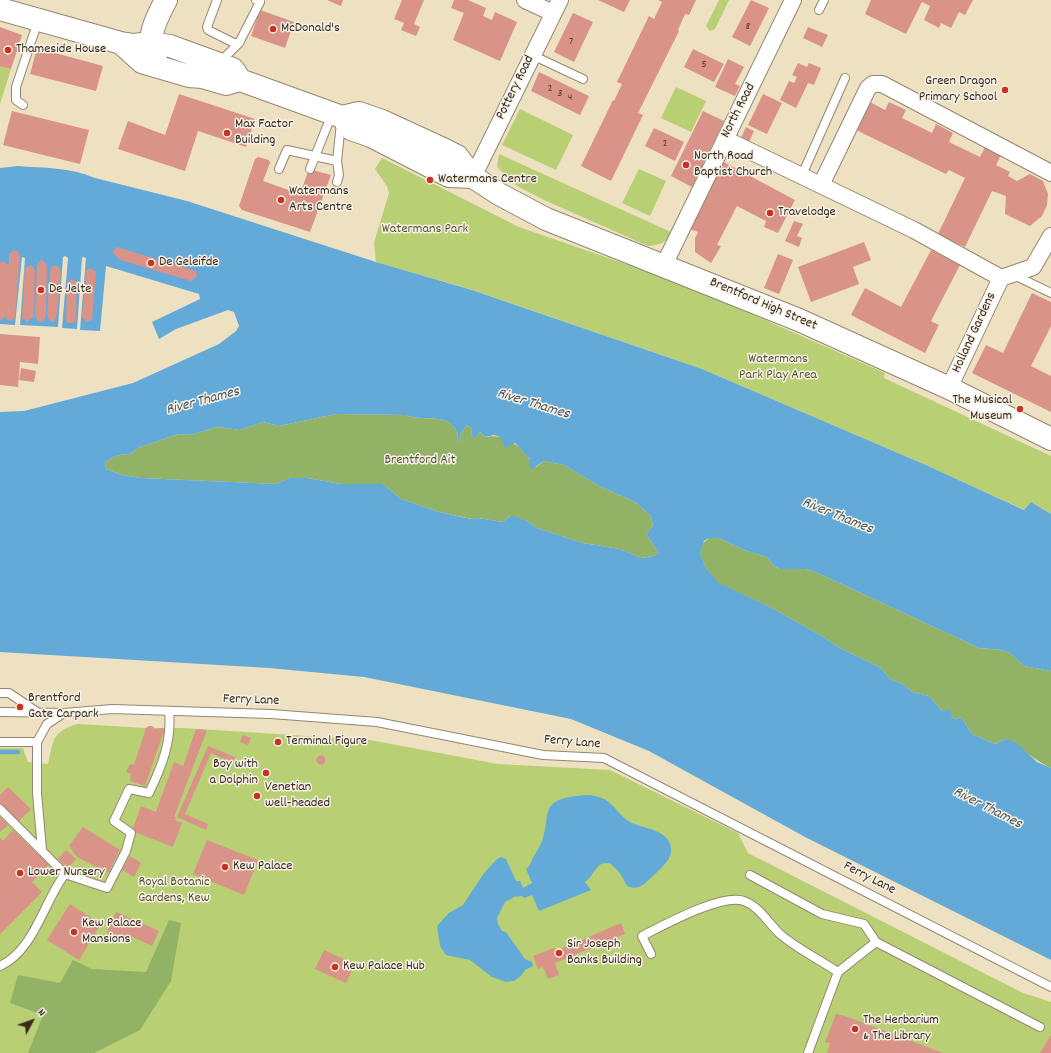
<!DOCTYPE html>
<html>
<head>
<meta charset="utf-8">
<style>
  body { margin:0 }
  #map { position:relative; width:1051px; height:1053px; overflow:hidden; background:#eee1c2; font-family:Dekko,sans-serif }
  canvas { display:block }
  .north { position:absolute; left:12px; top:1001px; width:40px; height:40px; -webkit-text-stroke:3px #f7f3e8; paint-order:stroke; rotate:49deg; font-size:11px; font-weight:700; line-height:16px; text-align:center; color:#3b2a1e }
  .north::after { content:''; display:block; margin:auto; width:14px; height:18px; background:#3b2a1e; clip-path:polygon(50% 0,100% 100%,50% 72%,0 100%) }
</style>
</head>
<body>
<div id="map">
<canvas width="1051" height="1053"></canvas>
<div class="north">N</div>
</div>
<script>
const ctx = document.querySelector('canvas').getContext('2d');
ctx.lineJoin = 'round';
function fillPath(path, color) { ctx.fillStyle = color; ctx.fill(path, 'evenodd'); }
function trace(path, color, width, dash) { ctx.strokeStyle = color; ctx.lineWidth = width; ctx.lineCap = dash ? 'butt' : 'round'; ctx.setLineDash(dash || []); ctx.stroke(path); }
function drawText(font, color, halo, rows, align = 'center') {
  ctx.font = font + ' Dekko,sans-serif'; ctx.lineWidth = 3; ctx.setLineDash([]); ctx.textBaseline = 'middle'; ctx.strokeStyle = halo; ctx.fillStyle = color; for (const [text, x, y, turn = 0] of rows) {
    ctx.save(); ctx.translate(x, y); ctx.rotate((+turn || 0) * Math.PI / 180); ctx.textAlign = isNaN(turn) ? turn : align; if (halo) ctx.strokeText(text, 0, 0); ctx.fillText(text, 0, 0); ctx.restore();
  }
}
fillPath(new Path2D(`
  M719,0H729L715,29L710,31L706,26Z
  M0,66L11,69L0,104Z
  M676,87L706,101L691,132L661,118Z
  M520,109L573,135L556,170L502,145Z
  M499,154L671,232C666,243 660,245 648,246L544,200L517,186L497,167Z
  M382,158L519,227L686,285L885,373L884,378L1051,456V514L1031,502L1025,510L926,465L702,369L473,290L376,262L374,243L389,193L387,186L375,169Z
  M639,169L666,181L650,216L622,203Z
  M77,724L146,728L152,726L155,728H183L370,740L498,764L610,770L738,833L748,853L1023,993L1051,1002V1053H0V748H23L28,762L48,764C53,740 52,732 77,724Z`), '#b8cf73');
fillPath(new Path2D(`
  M336,414L406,415C419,421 437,415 450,423C453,425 456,430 458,433L457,441L459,443L461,433L467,425L472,429L471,436L475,437L480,432L485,437C508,432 524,450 536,467L544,461L564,465L599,486L635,502L651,516L653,526L646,534L659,553L653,556L641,558L620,549L583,543L537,528L527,521L510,516L503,522L478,518L472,519L439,512L401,499L383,484H341L308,478H290L276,484L141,478L122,475L106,469L105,463C112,457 119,453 129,455L138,448L178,434L190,435L218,427L240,430L263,422L279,426Z
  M709,538H719L744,550L767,557L774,566L780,569H806L820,574L979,648L1001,650L1010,653L1024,666L1051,671V768C1033,760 1024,748 1006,739L995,744L972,734L961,717L956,719L942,711L929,696L912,692L903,684L890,679L881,668L838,647L822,636L770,607L718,583L706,568L700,553L701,545Z
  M169,920L181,923L171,981L140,1030L94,1053H28L43,1015L10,1003L18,975L60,983L73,960L92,969L146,972Z`), '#92b265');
fillPath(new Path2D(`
  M18,166C44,168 70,167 95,178L187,201L376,262L472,290L702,369L926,465L1024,510L1031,502L1051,514V671L1024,666L1010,653L1001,650L979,648L820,574L806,569H780L774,566L767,557L744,550L719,538H709L704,541L700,553L706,568L719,583L770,607L822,636L838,647L881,668L890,679L903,684L912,692L929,696L942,711L950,709L952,717L956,719L961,717L972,734L995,744L1006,739L1010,740L1020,746L1037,762L1051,768V960L805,837L649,751L571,719L364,677L269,668L0,652V412L24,411L133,383L219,344L236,331L239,326L234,312L228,310L176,329L159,339L152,322L200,299L199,294L106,266L100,331L80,330L86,258L83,257L82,258L77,329L62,328L68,258L65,256L63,257L58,327L20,325L25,258L22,257L15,325L0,324V168ZM336,414L406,415C419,421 437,415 450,423C453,425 456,430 458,433L457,441L459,443L461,433L467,425L472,429L471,436L475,438L480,432L485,437L494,435L500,437L505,448L515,443L530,459L529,466L532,469L544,461L564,465L599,486L635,502L651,516L653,526L646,534L659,553L653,556L641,558L620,549L583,543L537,528L527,521L514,516H510L503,522L478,518L471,519L439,512L401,499L383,484H341L308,478H290L276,484L141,478L122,475L106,469L105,463C112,457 119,453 129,455L138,448L178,434L190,435L218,427L240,430L263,422L279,426Z
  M590,795C612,798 612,808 627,820C639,829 659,827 668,840C677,855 665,864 655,874C647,881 640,892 627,886L620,873L611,864C596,859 595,876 585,882L591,890L539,911L532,895L524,898L522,896L514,897L505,902L497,918L498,924L502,931L506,932L525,959L532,962L533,966L525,970L521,976L514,981L506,982L492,977L470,960L446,955L440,946L437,926L449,913L463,905L484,873L497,859L501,857L506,859L516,881H520L523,888L532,883L526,869C531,866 531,860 534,856C560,819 526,798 590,795Z`), '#63aad9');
trace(new Path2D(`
  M0,752H18`), '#63aad9', 4.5);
fillPath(new Path2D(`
  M327,0H343L341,6Z
  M402,0H424L414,24L420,27L416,36L401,30L404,23L394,19Z
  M454,0H468L486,8L483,16L492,20L495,12L517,22L500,61L453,40L464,13L451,8Z
  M598,0H630L624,12Z
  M658,0H696L689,15L685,14L678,30L679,31L638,113L643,115L611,181L581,166L613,100L614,101L622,84L617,82L649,16L654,19L662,2Z
  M751,0L769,8L750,46L732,37Z
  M871,0H973L965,15L959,12L951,28L941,23L939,28L924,20L930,6L922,2L906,34L865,14Z
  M260,10L294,22L285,48L251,36Z
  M573,13L593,22L574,62L554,52Z
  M0,27L22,35L11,69L0,66Z
  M808,27L828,35L822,47L803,38Z
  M37,48L103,66L96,91L30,74Z
  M693,49L724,64L714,82L684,67Z
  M728,59L744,67L735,84L740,86L735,96L715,87Z
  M798,63L807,67L809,63L821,68L814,85L808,83L796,108L780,100L789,81L794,83L797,77L792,75Z
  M539,72L589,96L580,115L531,91Z
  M179,94L255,119L246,147L198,131L185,171L118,149L128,121L165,135Z
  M763,94L782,103L767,134L748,125Z
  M868,101L885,110L889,102L906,110L902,118L932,133L936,124L953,133L949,142L980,157L985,147L1001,155L996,165L1010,172L1008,176L1017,181L1030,174L1043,181L1048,194L1047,205L1042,216L1030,226L1005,214L1006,196L992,191L965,247L938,234L965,178L949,170L946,174L854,129Z
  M12,111L89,130L80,164L3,145Z
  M703,111L724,121L692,187L671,176Z
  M746,127L754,131L748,144L740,140Z
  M654,128L684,142L675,161L645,146Z
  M258,157L269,160L270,163L263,181L300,194L309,169L331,175L310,232L242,210L239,206L255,159Z
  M720,160L795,200L778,233L764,227L766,221L737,206L719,241L717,245L721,246L711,263L695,252V238L698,232L690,229Z
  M794,221L803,224L797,236L802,238L799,247L785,241Z
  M864,242L871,260L853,267L859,284L811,302L798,267Z
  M117,247L196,271L197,276L191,281L120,260L112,252Z
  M931,250L960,265L931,321L939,325L925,353L851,315L865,288L901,307Z
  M13,251H18L20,256L15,317L12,321L7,320L5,316L7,286L5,316L0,321V262L2,261L9,265V254Z
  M778,254L793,260L779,294L764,288Z
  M42,259L47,266L46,316L43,322H40L37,320L35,315L37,265Z
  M30,265L33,266L35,271L34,316L27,322L22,317L25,268Z
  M57,265L60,269L61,273L57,314L54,322L49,320L47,314L50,273L51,267Z
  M90,268L96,272L92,320L87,322L82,317L86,271Z
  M72,279L77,282L76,321L74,323H68L66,321L67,282Z
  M1032,293L1051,302V326L1031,366L1051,376V412L972,373L986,345L1003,353Z
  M0,334L40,337L38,364L20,362L18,387L0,385Z
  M21,368L36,371L34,382L19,380Z
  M149,726H152L154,729L165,728L145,786L130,781L131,774L126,772L130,764L134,765L146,728Z
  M196,729L207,730L174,817H176L175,820L182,823L173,847L132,831L141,806L156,812L174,762L183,766Z
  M243,735L251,738L248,745L240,742Z
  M208,746L235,757L233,763L211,753L185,814L208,824L206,830L177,817Z
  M316.5 760a4.5 4.5 0 1 1 9 0a4.5 4.5 0 1 1-9 0Z
  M8,787L31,809L17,823L0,806V795Z
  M0,817L8,825L0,832Z
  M83,827L120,850L108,873L77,857L69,846Z
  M13,830L49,865L32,882L42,892L0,934V838L3,841Z
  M207,840L258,860L244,895L193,874Z
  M66,850L76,859L68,868L58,859Z
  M130,856L141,863L134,877L122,870Z
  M70,904L101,924L79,960L47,940Z
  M116,912L159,931L152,946L128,935L125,941L107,933Z
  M621,923L625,934L555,963L559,975L548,979L543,967L538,969L533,956L554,948L556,951Z
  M324,950L355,964L346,983L315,969Z
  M836,1014L845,1016L943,1053H827L830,1043L825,1042Z
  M1051,1035V1053H1040Z`), '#d99389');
const lane = new Path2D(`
  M217,0L207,27L208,30L234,43H239
  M819,10L824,0
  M532,55L583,79
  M219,63L239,43L260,2L256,0
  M23,105L16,100V87L38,21
  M279,169L287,150L337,161
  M310,169L332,114
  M802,175L845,78
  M337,182L339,175L337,161L341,123
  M1014,275L1051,293
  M0,693H9L37,712
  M0,712L64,713L112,709L271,714L377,722L543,755L604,758L1051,987
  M0,742H37
  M0,809L65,874L107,888L126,851L131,833L114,821L129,789L149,793C162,766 172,741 169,711
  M42,850L37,793V742L47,724L64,713
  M750,875L822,914L864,924L876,942
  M651,954L642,936C664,925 722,893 744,901C760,907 768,923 780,934C796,948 820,960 838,972L808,1053
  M0,966C34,951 44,901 65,874
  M838,972L876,942L1040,1027`);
const street = new Path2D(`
  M525,0L553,13
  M725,139L914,230L1001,278L1033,267L1051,236
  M473,177L560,0
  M821,185L868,88L873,84H882L1051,173
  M664,265L793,0
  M949,388L1001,278`);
const secondary = new Path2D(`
  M156,61C144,41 156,19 166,0`);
const primary = new Path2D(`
  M0,9L121,43L134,45L150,43L170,46L233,69L240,80
  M121,43L142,62L148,64L189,76L202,77L226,84L240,80L342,117L359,113L382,121L445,150L457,156L473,177L499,194L546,219L799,320L949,388L1051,439
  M342,117L351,129L371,136L449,176L473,177`);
trace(lane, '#948670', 10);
trace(street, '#948670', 18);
trace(secondary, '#948670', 24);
trace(primary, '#948670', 24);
trace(lane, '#fff', 8);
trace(street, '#fff', 16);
trace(secondary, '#fff', 22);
trace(primary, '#fff', 22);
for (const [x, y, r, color] of [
  [273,29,4,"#c8321e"],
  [8,50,4,"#c8321e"],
  [1005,90,4,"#c8321e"],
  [227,133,4,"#c8321e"],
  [686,165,4,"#c8321e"],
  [430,180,4,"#c8321e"],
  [281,200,4,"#c8321e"],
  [770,213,4,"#c8321e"],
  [151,263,4,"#c8321e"],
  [41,290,4,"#c8321e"],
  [1020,409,4,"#c8321e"],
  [20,707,4,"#c8321e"],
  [278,742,4,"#c8321e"],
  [266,773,4,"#c8321e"],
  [257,796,4,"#c8321e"],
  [225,867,4,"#c8321e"],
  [20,873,4,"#c8321e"],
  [74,932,4,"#c8321e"],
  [559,953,4,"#c8321e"],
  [335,967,4,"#c8321e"],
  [855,1029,4,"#c8321e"]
]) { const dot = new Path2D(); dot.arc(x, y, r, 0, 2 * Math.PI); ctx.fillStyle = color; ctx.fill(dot); trace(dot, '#f7f3e8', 1.5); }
drawText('12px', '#624439', null, [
  ["8",748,27],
  ["7",571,42],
  ["5",704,65],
  ["2",550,89],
  ["3",560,94],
  ["4",570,98],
  ["2",665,144]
]);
drawText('14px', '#3b2a1e', '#f7f3e8', [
  ["McDonald's",281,29],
  ["Thameside House",16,50],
  ["Green Dragon",997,82,"right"],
  ["Primary School",997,98,"right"],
  ["Max Factor",235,125],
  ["Building",235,141],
  ["North Road",694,157],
  ["Baptist Church",694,173],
  ["Watermans Centre",438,180],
  ["Watermans",289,192],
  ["Arts Centre",289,208],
  ["Travelodge",778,213],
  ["De Geleifde",159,263],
  ["De Jelte",49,290],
  ["The Musical",1012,401,"right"],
  ["Museum",1012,417,"right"],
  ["Brentford",28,699],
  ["Gate Carpark",28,715],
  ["Terminal Figure",286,742],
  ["Boy with",258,765,"right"],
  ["a Dolphin",258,781,"right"],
  ["Venetian",265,788],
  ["well-headed",265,804],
  ["Kew Palace",233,867],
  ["Lower Nursery",28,873],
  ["Kew Palace",82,924],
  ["Mansions",82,940],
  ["Sir Joseph",567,945],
  ["Banks Building",567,961],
  ["Kew Palace Hub",343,967],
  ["The Herbarium",863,1021],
  ["& The Library",863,1037]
], 'left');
drawText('14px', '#3b2a1e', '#f7f3e8', [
  ["Pottery Road",516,88,-64],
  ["North Road",739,111,-63],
  ["Brentford High Street",763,305,23],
  ["Holland Gardens",975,333,-65],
  ["Ferry Lane",251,701,2],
  ["Ferry Lane",572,743,5],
  ["Ferry Lane",869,879,27]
]);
drawText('14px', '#5a5333', '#f7f3e8', [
  ["Watermans Park",425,230],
  ["Watermans",778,360],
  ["Park Play Area",778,376],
  ["Brentford Ait",420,461],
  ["Royal Botanic",174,883],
  ["Gardens, Kew",174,899]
]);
drawText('italic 15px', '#49575f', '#f7f3e8', [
  ["River Thames",203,402,-15],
  ["River Thames",533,405,17],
  ["River Thames",837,517,22],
  ["River Thames",987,809,27]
]);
</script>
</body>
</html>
